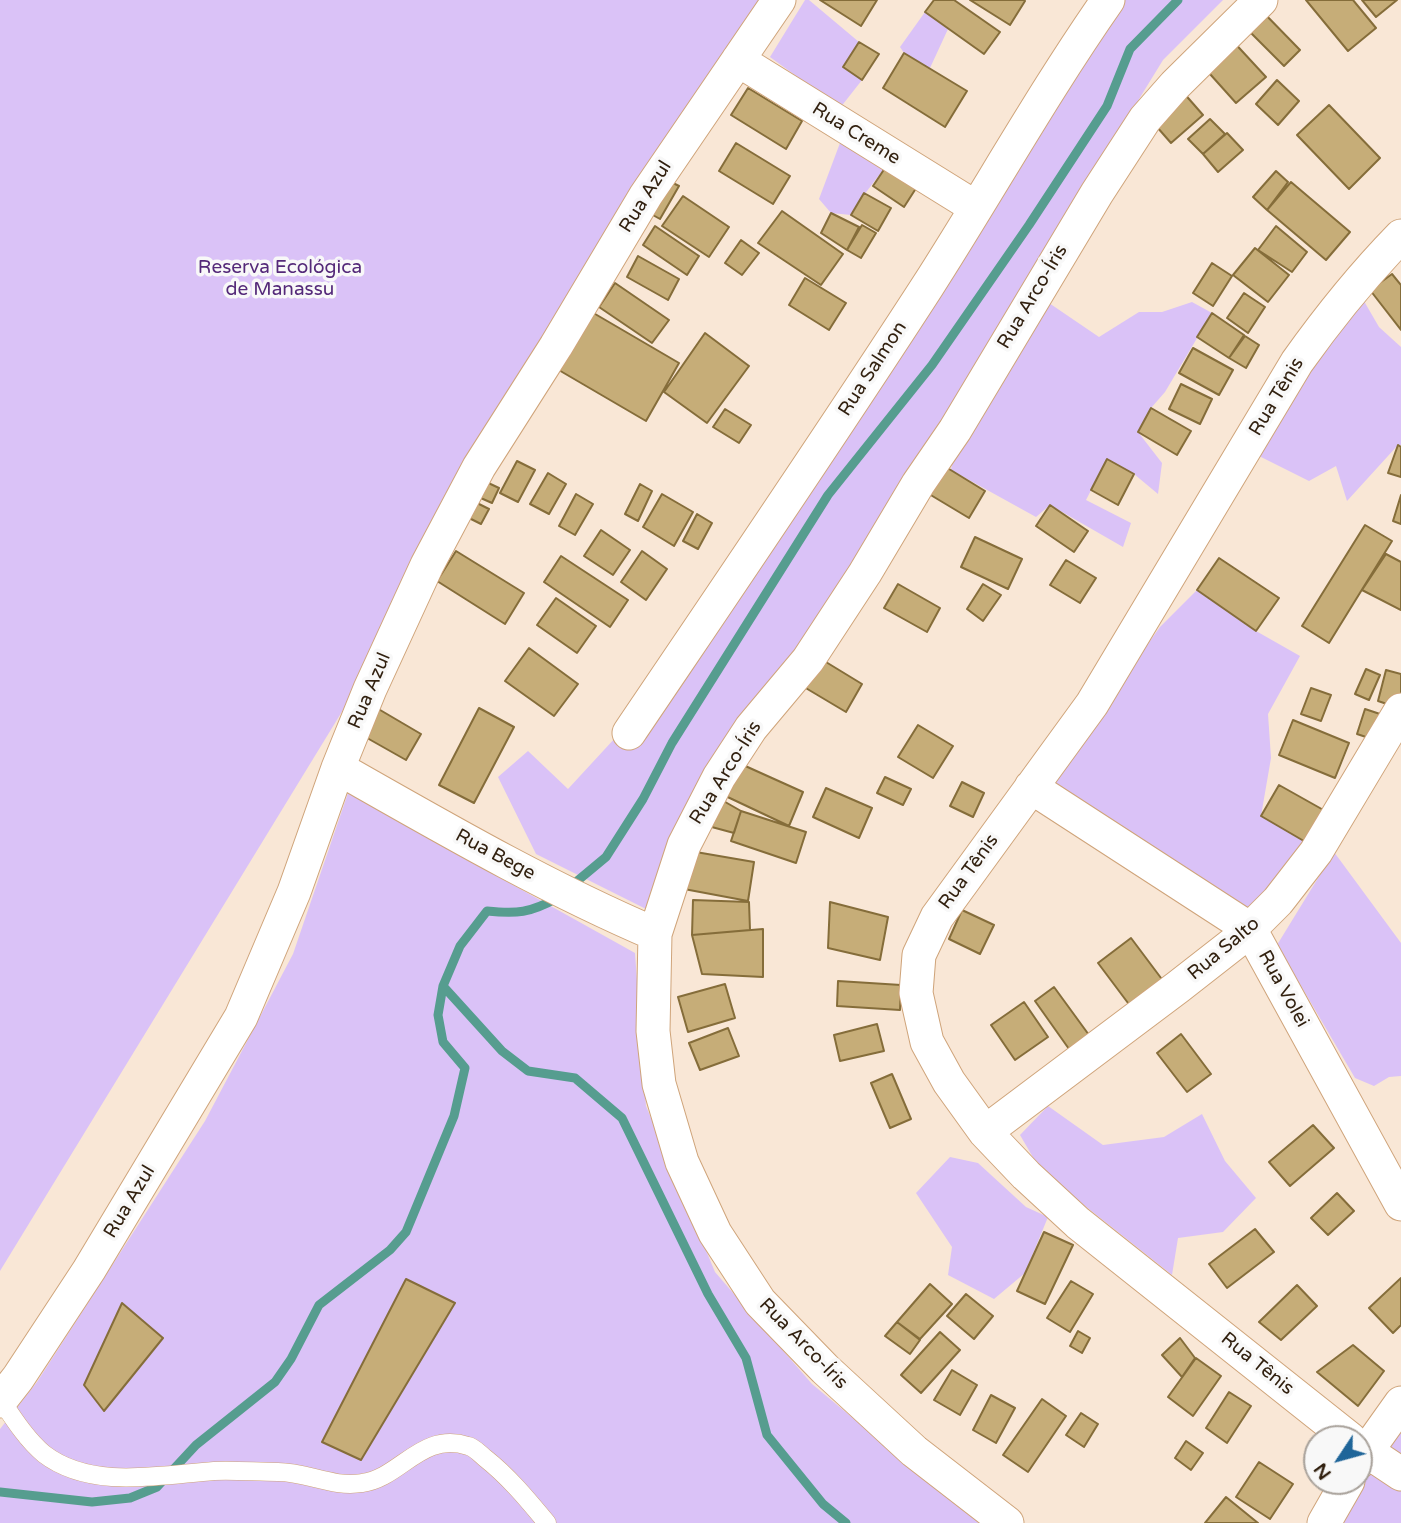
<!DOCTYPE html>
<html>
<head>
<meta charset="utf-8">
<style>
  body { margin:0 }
  #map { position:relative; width:1401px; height:1523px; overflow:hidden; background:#f9e7d6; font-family:"Varela Round",sans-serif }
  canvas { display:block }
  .north { position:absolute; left:1303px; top:1425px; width:70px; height:70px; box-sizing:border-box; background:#f8f8f8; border:2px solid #a9a29b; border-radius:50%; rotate:234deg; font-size:19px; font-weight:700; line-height:28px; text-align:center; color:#322110 }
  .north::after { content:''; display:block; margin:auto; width:24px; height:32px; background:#1f6599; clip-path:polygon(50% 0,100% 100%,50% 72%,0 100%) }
</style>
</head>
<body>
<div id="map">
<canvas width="1401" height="1523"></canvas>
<div class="north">N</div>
</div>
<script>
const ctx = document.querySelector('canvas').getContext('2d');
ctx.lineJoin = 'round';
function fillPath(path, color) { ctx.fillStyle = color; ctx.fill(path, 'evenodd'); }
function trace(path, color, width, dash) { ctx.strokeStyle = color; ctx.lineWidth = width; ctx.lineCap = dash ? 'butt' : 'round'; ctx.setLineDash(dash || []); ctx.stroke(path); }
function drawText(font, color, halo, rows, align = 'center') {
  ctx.font = font + ' "Varela Round",sans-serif'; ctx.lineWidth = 7; ctx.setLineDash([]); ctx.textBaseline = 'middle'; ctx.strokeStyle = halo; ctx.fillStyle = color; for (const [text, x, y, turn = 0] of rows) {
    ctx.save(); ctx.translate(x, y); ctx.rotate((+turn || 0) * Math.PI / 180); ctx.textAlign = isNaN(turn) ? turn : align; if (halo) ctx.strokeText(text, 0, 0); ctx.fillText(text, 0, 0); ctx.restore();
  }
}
fillPath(new Path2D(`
  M0,0H777L0,1271Z
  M805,0H809L859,42L843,67L862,80L840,108L770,57Z
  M1125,0H1223L1163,60L961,389L648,910L536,854L498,777L528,751L568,789L699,647L1049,111Z
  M925,12L948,29L930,68L904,53L900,47Z
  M843,135L891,159C878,178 862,195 851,215L831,213L819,199Z
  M1361,296L1379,327L1401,347V445H1398L1347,501L1336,466L1309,481L1259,456L1293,389Z
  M1192,302L1212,313L1165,392L1151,408L1138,432L1162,463L1158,494L1134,474L1107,459L1086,500L1131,523L1123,547L1050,505L1036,517L951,470L956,443L1049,303L1099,337L1139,312H1162Z
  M1197,590L1256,631L1300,656L1268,714L1271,758L1261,816L1309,844L1250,918L1045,787L1160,627Z
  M348,793L635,953L646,1106L715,1272L812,1384L979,1523H0V1429L37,1382L205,1121L293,954Z
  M1334,852L1401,943V1076L1389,1077L1374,1086L1355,1078L1277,945Z
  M1048,1106L1103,1145L1164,1137L1202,1114L1225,1161L1256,1198L1223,1232L1178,1238L1172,1275L1041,1171L1020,1135Z
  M950,1157L978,1163L1026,1207L1048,1217L1025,1273L994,1299L948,1275L952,1247L916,1193Z
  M1401,1406V1523H1324Z`), '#dac2f7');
trace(new Path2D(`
  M570,887L606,857L643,799L672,743L828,495L932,365L1029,225L1107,106L1130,49L1178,0
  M443,986L502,1051L528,1071L575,1078L622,1118L708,1294L746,1358L767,1435L823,1504L846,1523
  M0,1492L92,1502L130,1498L157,1487L196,1445L275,1382L291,1359L319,1305L390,1250L406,1232L454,1116L465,1068L443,1042L438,1015L443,986L460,946L487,911C517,914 530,913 557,898`), '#569d8f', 9);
const building = new Path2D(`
  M820,0H877L861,26Z
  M934,0H954L1000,32L984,54L925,12Z
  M970,0H1024L1025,1L1010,25Z
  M1306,0H1353L1376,28L1348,51Z
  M1362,0H1397L1376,17Z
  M1260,9L1300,50L1284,66L1244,26Z
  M1230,38L1266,77L1236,103L1201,64Z
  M859,42L879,54L862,80L843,67Z
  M904,53L967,91L945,127L883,88Z
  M1277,80L1299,101L1278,125L1256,104Z
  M748,88L802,121L786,149L731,115Z
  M1182,91L1203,115L1171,143L1150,119Z
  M1329,105L1380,158L1349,189L1297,135Z
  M1210,119L1225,134L1203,154L1188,139Z
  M1227,133L1243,150L1218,172L1203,154Z
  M736,143L790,176L773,204L719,171Z
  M891,159L922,179L904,207L873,186Z
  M1276,171L1288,182L1267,210L1253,197Z
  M661,177L679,186L660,219L642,209Z
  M1291,182L1350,232L1326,260L1267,210Z
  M864,193L891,208L878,231L851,215Z
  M683,196L729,227L709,257L662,226Z
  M782,211L843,254L821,285L758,243Z
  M831,213L859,227L847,250L821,233Z
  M862,225L876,233L861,258L847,250Z
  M655,226L699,256L687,275L643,245Z
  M1276,226L1307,252L1292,272L1258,250Z
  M741,240L759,253L742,275L725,263Z
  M1255,248L1289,275L1268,302L1233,275Z
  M638,256L679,279L668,300L627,277Z
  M1212,263L1232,276L1213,306L1193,293Z
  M1392,274L1401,285V330L1370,290Z
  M805,278L846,303L829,330L789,305Z
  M615,283L669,320L652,343L599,307Z
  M1244,293L1265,307L1248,333L1227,318Z
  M590,311L679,363L646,421L557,369Z
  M1212,313L1244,335L1229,358L1197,337Z
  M705,333L749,366L707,423L664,392Z
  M1245,336L1259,345L1246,368L1229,358Z
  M1193,348L1233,370L1219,395L1179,373Z
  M1181,384L1212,399L1200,424L1169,409Z
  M1151,408L1191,431L1177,455L1138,432Z
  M725,409L751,425L739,443L713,427Z
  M1398,445L1401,447V477L1388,473Z
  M1107,459L1134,474L1118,505L1091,490Z
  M517,461L535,470L518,502L500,493Z
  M936,461L985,491L969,518L919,488Z
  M548,473L566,484L549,514L530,504Z
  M482,480L499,488L492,503L474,495Z
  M640,484L652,491L638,521L625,514Z
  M576,494L593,504L575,535L559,526Z
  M662,494L693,512L674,546L643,527Z
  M1401,495V524L1393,521Z
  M469,499L489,509L481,524L461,514Z
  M1050,505L1088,531L1074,552L1036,526Z
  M697,514L712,523L698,549L683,541Z
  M1365,525L1392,541L1329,643L1302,626Z
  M601,530L630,550L613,575L584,556Z
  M975,537L1022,559L1008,589L961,567Z
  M456,551L524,593L505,624L437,581Z
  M642,551L667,569L646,600L621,582Z
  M1386,554L1401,562V610L1362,590Z
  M561,556L628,600L610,627L544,582Z
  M1219,558L1279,598L1256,631L1197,590Z
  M1066,560L1096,578L1080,603L1050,585Z
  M898,584L940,608L927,632L884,608Z
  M983,584L1001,595L983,621L967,609Z
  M556,598L596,626L577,653L537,625Z
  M529,648L578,684L554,716L505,681Z
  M821,659L862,684L846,712L804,687Z
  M1366,669L1380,675L1369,700L1355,694Z
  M1386,670L1401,674V700L1399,708L1378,701Z
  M1311,688L1331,695L1321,721L1301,714Z
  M375,707L421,734L406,760L360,734Z
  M479,708L514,727L474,803L439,785Z
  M1365,709L1383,715L1375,740L1357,734Z
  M1293,720L1349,743L1335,778L1279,755Z
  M918,725L953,746L933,778L898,757Z
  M732,760L803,792L789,826L717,792Z
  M885,777L911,789L903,805L877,793Z
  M962,782L984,793L973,817L950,806Z
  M1279,785L1327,812L1309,844L1261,816Z
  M826,788L872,808L859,838L813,817Z
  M720,799L741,811L734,833L708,826Z
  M741,811L806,832L796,863L731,841Z
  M690,851L754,862L748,901L684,889Z
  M693,900L749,902L750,930L692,935Z
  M830,902L888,917L880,960L828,948Z
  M962,910L994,925L980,954L949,939Z
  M763,929V977L702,974L692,935Z
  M1131,938L1164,982L1131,1007L1098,963Z
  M838,981L901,985L900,1010L837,1006Z
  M725,984L735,1018L688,1032L678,997Z
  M1054,987L1089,1035L1069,1049L1035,1001Z
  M1024,1002L1048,1037L1015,1060L991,1025Z
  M877,1024L884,1051L840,1061L834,1035Z
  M728,1028L739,1056L700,1070L689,1043Z
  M1181,1034L1211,1074L1187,1092L1157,1053Z
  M892,1074L911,1119L890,1128L871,1083Z
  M1313,1125L1334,1148L1290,1186L1269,1162Z
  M1337,1193L1354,1211L1328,1235L1311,1218Z
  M1255,1229L1274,1252L1227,1288L1209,1264Z
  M1044,1232L1073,1245L1045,1304L1017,1291Z
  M1401,1278V1325L1393,1333L1369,1308Z
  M406,1279L455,1303L361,1460L322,1442Z
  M1071,1281L1093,1294L1070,1332L1047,1318Z
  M930,1284L952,1304L920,1339L897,1322Z
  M1297,1285L1317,1306L1281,1340L1259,1322Z
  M966,1294L993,1316L974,1339L947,1316Z
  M122,1303L163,1338L104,1411L84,1385Z
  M897,1322L920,1340L910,1354L885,1336Z
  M1078,1331L1090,1338L1082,1353L1070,1346Z
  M940,1332L960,1350L921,1393L901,1375Z
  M1180,1338L1195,1358L1182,1377L1162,1355Z
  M1353,1345L1384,1371L1358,1406L1317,1372Z
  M1196,1358L1221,1376L1193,1416L1168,1397Z
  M952,1370L977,1385L960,1415L934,1400Z
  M1229,1392L1251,1406L1227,1443L1206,1428Z
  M991,1395L1015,1408L996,1443L973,1430Z
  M1042,1399L1066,1416L1028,1472L1003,1455Z
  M1081,1413L1098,1424L1084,1447L1066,1435Z
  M1186,1441L1203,1453L1191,1470L1175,1458Z
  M1259,1462L1293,1484L1270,1519L1236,1497Z
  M1226,1497L1258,1523H1205Z`);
fillPath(building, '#c6ad78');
trace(building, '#856d3a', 2);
const lane = new Path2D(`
  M1,1400C13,1418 27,1440 44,1454C91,1490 160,1475 214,1471C235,1470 257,1472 278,1472C307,1472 333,1488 362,1483C401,1478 421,1431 468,1446C474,1447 480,1454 485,1458C509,1477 527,1499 547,1523`);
const street = new Path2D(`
  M738,60L975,207
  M629,733C729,585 830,437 927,287C988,192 1043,93 1108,0
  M338,768C442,827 545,887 655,934
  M1031,787L1250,929L1401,1204
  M985,1132L1178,987L1242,937L1278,901L1316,852L1401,710
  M0,1401L18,1378L89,1270L241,1017L294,892L338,768L370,689L427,565L479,467L556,346L646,195L779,0
  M1350,1439L1078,1223L1026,1175L985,1132L949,1082L927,1042L916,993L919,955L937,917L1092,704L1297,362C1329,317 1362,276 1401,236
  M1359,1446L1401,1474
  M1359,1462L1401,1403
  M1007,1523L914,1451L825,1369L760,1302L715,1233L682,1162L659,1084L653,1031L655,934L684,845L719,777L751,728L808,660L865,573L918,484L955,430L1097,193L1145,119L1175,85L1261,0
  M1324,1523L1348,1481`);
trace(lane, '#cfa47a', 19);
trace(street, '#cfa47a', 35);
trace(lane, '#fff', 18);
trace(street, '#fff', 33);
drawText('19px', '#322110', '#f8f8f8', [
  ["Rua Creme",856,134,32],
  ["Rua Azul",646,197,-58],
  ["Rua Arco-Íris",1033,297,-59],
  ["Rua Salmon",873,369,-57],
  ["Rua Tênis",1277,397,-59],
  ["Rua Azul",370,691,-67],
  ["Rua Arco-Íris",726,773,-58],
  ["Rua Bege",495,855,28],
  ["Rua Tênis",969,872,-54],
  ["Rua Salto",1224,949,-40],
  ["Rua Volei",1283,989,61],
  ["Rua Azul",130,1202,-59],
  ["Rua Arco-Íris",803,1344,46],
  ["Rua Tênis",1257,1364,39]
]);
drawText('19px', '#542979', '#f8f8f8', [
  ["Reserva Ecológica",280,268],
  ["de Manassu",280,290]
]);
</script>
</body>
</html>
